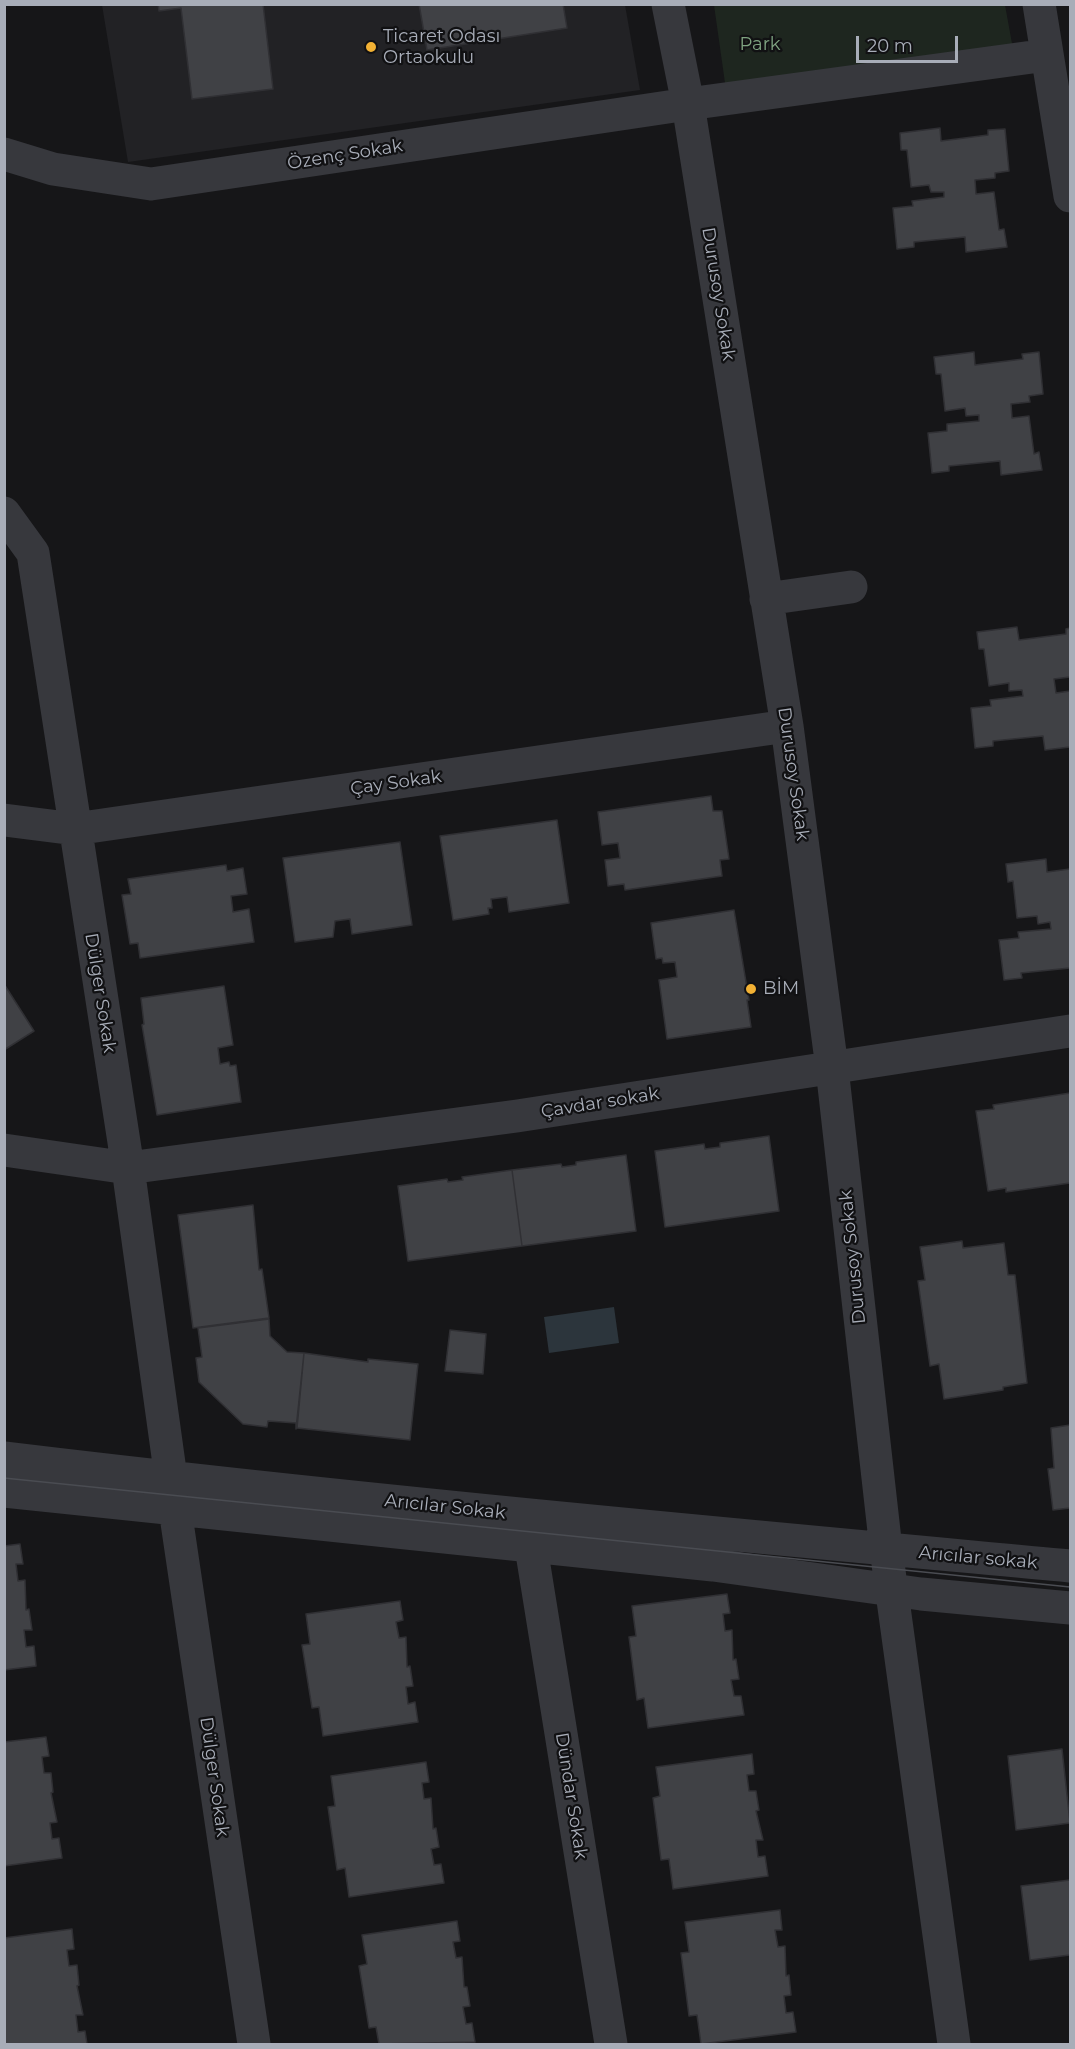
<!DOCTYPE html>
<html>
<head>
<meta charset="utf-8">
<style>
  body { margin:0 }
  #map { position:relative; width:1075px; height:2049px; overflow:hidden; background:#161618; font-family:Montserrat,sans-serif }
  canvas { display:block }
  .frame { position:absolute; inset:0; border:6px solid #a8adb8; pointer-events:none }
  .scale { position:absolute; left:856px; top:36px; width:102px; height:27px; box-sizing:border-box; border:3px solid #a8adb8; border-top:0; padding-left:8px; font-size:18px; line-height:21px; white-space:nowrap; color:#a8adb8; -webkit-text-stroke:4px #111113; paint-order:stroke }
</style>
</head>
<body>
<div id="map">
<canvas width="1075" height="2049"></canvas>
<div class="frame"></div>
<div class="scale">20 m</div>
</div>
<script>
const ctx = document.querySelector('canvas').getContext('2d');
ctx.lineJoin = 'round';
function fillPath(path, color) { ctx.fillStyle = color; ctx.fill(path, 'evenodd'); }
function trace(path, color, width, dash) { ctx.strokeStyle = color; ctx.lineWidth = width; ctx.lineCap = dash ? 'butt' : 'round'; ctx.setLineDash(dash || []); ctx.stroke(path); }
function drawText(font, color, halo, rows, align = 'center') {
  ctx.font = font + ' Montserrat,sans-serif'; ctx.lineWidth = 4.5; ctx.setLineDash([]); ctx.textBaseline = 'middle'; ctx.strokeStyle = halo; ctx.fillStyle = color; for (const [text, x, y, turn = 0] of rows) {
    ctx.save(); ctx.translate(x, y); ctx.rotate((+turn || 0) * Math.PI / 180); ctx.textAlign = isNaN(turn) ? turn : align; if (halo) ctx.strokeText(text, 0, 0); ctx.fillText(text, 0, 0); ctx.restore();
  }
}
fillPath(new Path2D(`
  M102,5H625L640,90L128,162Z`), '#222225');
fillPath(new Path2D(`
  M714,5H1005L1013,49L726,90Z`), '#1e261f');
fillPath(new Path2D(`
  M614,1307L619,1343L549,1353L544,1317Z`), '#2c353c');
const building = new Path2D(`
  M158,4H263L273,89L192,99L181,8L159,11Z
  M419,4H563L567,28L427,50Z
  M940,128L941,141L988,135V130L1005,129L1009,171L995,173V178L975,180L976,194L994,192L999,230L1004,229L1007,247L966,252L965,237L914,242V247L897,249L893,208L913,206L912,201L944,197V192H931L929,185L911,187L907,150H901L900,133Z
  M974,352L975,365L1023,359L1022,354L1039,352L1043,394L1029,396L1030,402L1011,404L1012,418L1029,416L1034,454L1039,452L1042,470L1001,475L1000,461L949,466V471L932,473L928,433L947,431V424L979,421V415L966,416L965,408L945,411L941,374H936L934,357Z
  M1017,627L1019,640L1066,634V629L1070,628V677L1054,679L1056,693L1070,691V747L1045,750L1043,736L993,741V746L975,748L971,708L991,706L990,700L1023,696L1022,690L1009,691V683L989,686L984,649H979L977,632Z
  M711,796L713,811H722L729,859L720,860L722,876L625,890L624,884L608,886L605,860L620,858L618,843L602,845L598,812Z
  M557,820L569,903L509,912L507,897L491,899L492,908H488L489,914L453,920L440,836Z
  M400,842L412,925L352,934L350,919L335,921L333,937L295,942L283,858Z
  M1046,859L1047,872L1070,869V968L1021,973L1022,978L1004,980L999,940L1019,938L1018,932L1051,929L1050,922L1038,924L1037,916L1017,918L1013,881L1008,882L1006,864Z
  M226,865L227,871L243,868L247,894L231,896L233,912L249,909L254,942L140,958L138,943L130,944L122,895L131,894L128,879Z
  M734,910L749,1000H747L751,1027L667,1039L659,980L677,977L675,962L663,963L662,958L656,959L651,923Z
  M4,984L34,1031L4,1050Z
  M224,986L233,1045L218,1048L220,1064L229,1062L230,1066L236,1065L241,1102L157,1115L142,1025L144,1024L141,998Z
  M1070,1093V1183L1006,1192V1188L988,1191L976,1111L994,1109L993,1105Z
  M769,1136L779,1211L665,1227L655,1151L704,1144L705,1149L720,1147V1143Z
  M626,1155L636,1231L522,1246L512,1170L561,1164L562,1167L576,1165V1162Z
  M512,1170L522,1246L408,1261L398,1186L447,1179L448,1182L463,1180L462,1177Z
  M253,1205L259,1270L262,1269L269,1318L193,1328L178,1215Z
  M962,1241L963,1248L1004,1243L1008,1275H1015L1027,1383L1003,1387V1390L944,1399L939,1364L930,1366L918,1281L925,1280L920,1247Z
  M269,1319L270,1336L287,1352L304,1353L296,1429V1423L268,1421L267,1427L243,1424L199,1382L196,1358L202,1357L198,1328Z
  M450,1330L486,1334L483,1374L445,1371Z
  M304,1353L368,1362V1359L418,1364L410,1440L297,1428Z
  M1070,1425V1508L1053,1510L1048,1469L1054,1468L1051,1428Z
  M20,1544L23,1564H16L18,1581L25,1580L26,1610L29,1609L32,1630H24L26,1647L34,1646L36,1666L4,1670V1546Z
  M727,1594L730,1613L723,1614L725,1631L732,1630L733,1660L736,1659L739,1679L731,1680L734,1696H741L744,1715L648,1728L644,1698L637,1700L629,1637L636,1636L632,1606Z
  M400,1601L403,1620L396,1622L399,1638L406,1637L407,1667L410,1666L413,1686L406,1687L408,1704L415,1702L418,1722L323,1736L319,1707L312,1708L302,1645L310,1644L306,1614Z
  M46,1737L49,1756L42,1757L44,1773H51L53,1792L51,1793L57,1822L50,1823L52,1839L59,1838L62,1858L4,1866V1742Z
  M1062,1749L1070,1823L1016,1830L1008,1756Z
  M752,1754L754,1774L747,1775L749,1791H756L759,1810L756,1811L763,1840H756L758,1857L765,1856L768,1876L673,1889L669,1859L661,1860L653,1798L660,1796L656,1767Z
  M426,1762L429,1782L422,1783L424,1799L431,1798L433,1829L436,1828L439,1847L431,1849L434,1865L441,1864L444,1883L349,1897L345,1868L337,1870L328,1807L335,1806L331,1776Z
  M1070,1880V1955L1030,1960L1021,1886Z
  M780,1910L782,1930H775L778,1947L785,1946L786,1976L789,1975L791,1995L784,1996L786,2013L793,2012L796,2032L701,2044L697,2015L689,2016L681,1953L689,1952L685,1922Z
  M457,1921L460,1941L453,1942L456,1958L462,1957L464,1987H467L470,2006L463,2007L466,2024L472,2023L475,2042L379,2044L376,2027L369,2028L359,1966L367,1964L362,1935Z
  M72,1929L74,1949L67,1950L69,1966L77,1965L79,1985L77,1986L83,2015H76L78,2032L85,2031L87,2044H4V1938Z`);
fillPath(building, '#404145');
trace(building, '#303034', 1.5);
trace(new Path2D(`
  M668,4L688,104L787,726L832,1068L886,1549L954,2044
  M1039,4L1070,196
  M4,154L53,169L151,184L688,104L1047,55
  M4,513L33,553L128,1168L171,1478
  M766,599L851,587
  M4,820L75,829L787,726
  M4,1150L128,1168L517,1116L1070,1031
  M4,1458C359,1501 715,1533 1070,1566
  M4,1491L713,1565L921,1594L1070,1608
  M175,1509L254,2044
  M531,1547L611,2044`), '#37383d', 33);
trace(new Path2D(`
  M4,1478L1070,1587`), '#4a4c52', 1.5);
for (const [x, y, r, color] of [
  [371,47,6,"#f2b134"],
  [751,989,6,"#f2b134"]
]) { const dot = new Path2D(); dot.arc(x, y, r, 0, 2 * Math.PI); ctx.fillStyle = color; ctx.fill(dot); trace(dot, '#111113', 2); }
drawText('18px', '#a8adb8', '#111113', [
  ["Ticaret Odası",383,37],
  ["Ortaokulu",383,58],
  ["BİM",763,989]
], 'left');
drawText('18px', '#7fa381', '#111113', [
  ["Park",760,45]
]);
drawText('18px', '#a8adb8', '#111113', [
  ["Özenç Sokak",345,155,-9],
  ["Durusoy Sokak",718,294,81],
  ["Durusoy Sokak",793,774,82],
  ["Çay Sokak",396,783,-8],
  ["Dülger Sokak",100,993,81],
  ["Çavdar sokak",600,1103,-9],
  ["Durusoy Sokak",853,1257,-96],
  ["Arıcılar Sokak",445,1507,6],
  ["Arıcılar sokak",978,1558,5],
  ["Dülger Sokak",214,1777,82],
  ["Dündar Sokak",571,1796,81]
]);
</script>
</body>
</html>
